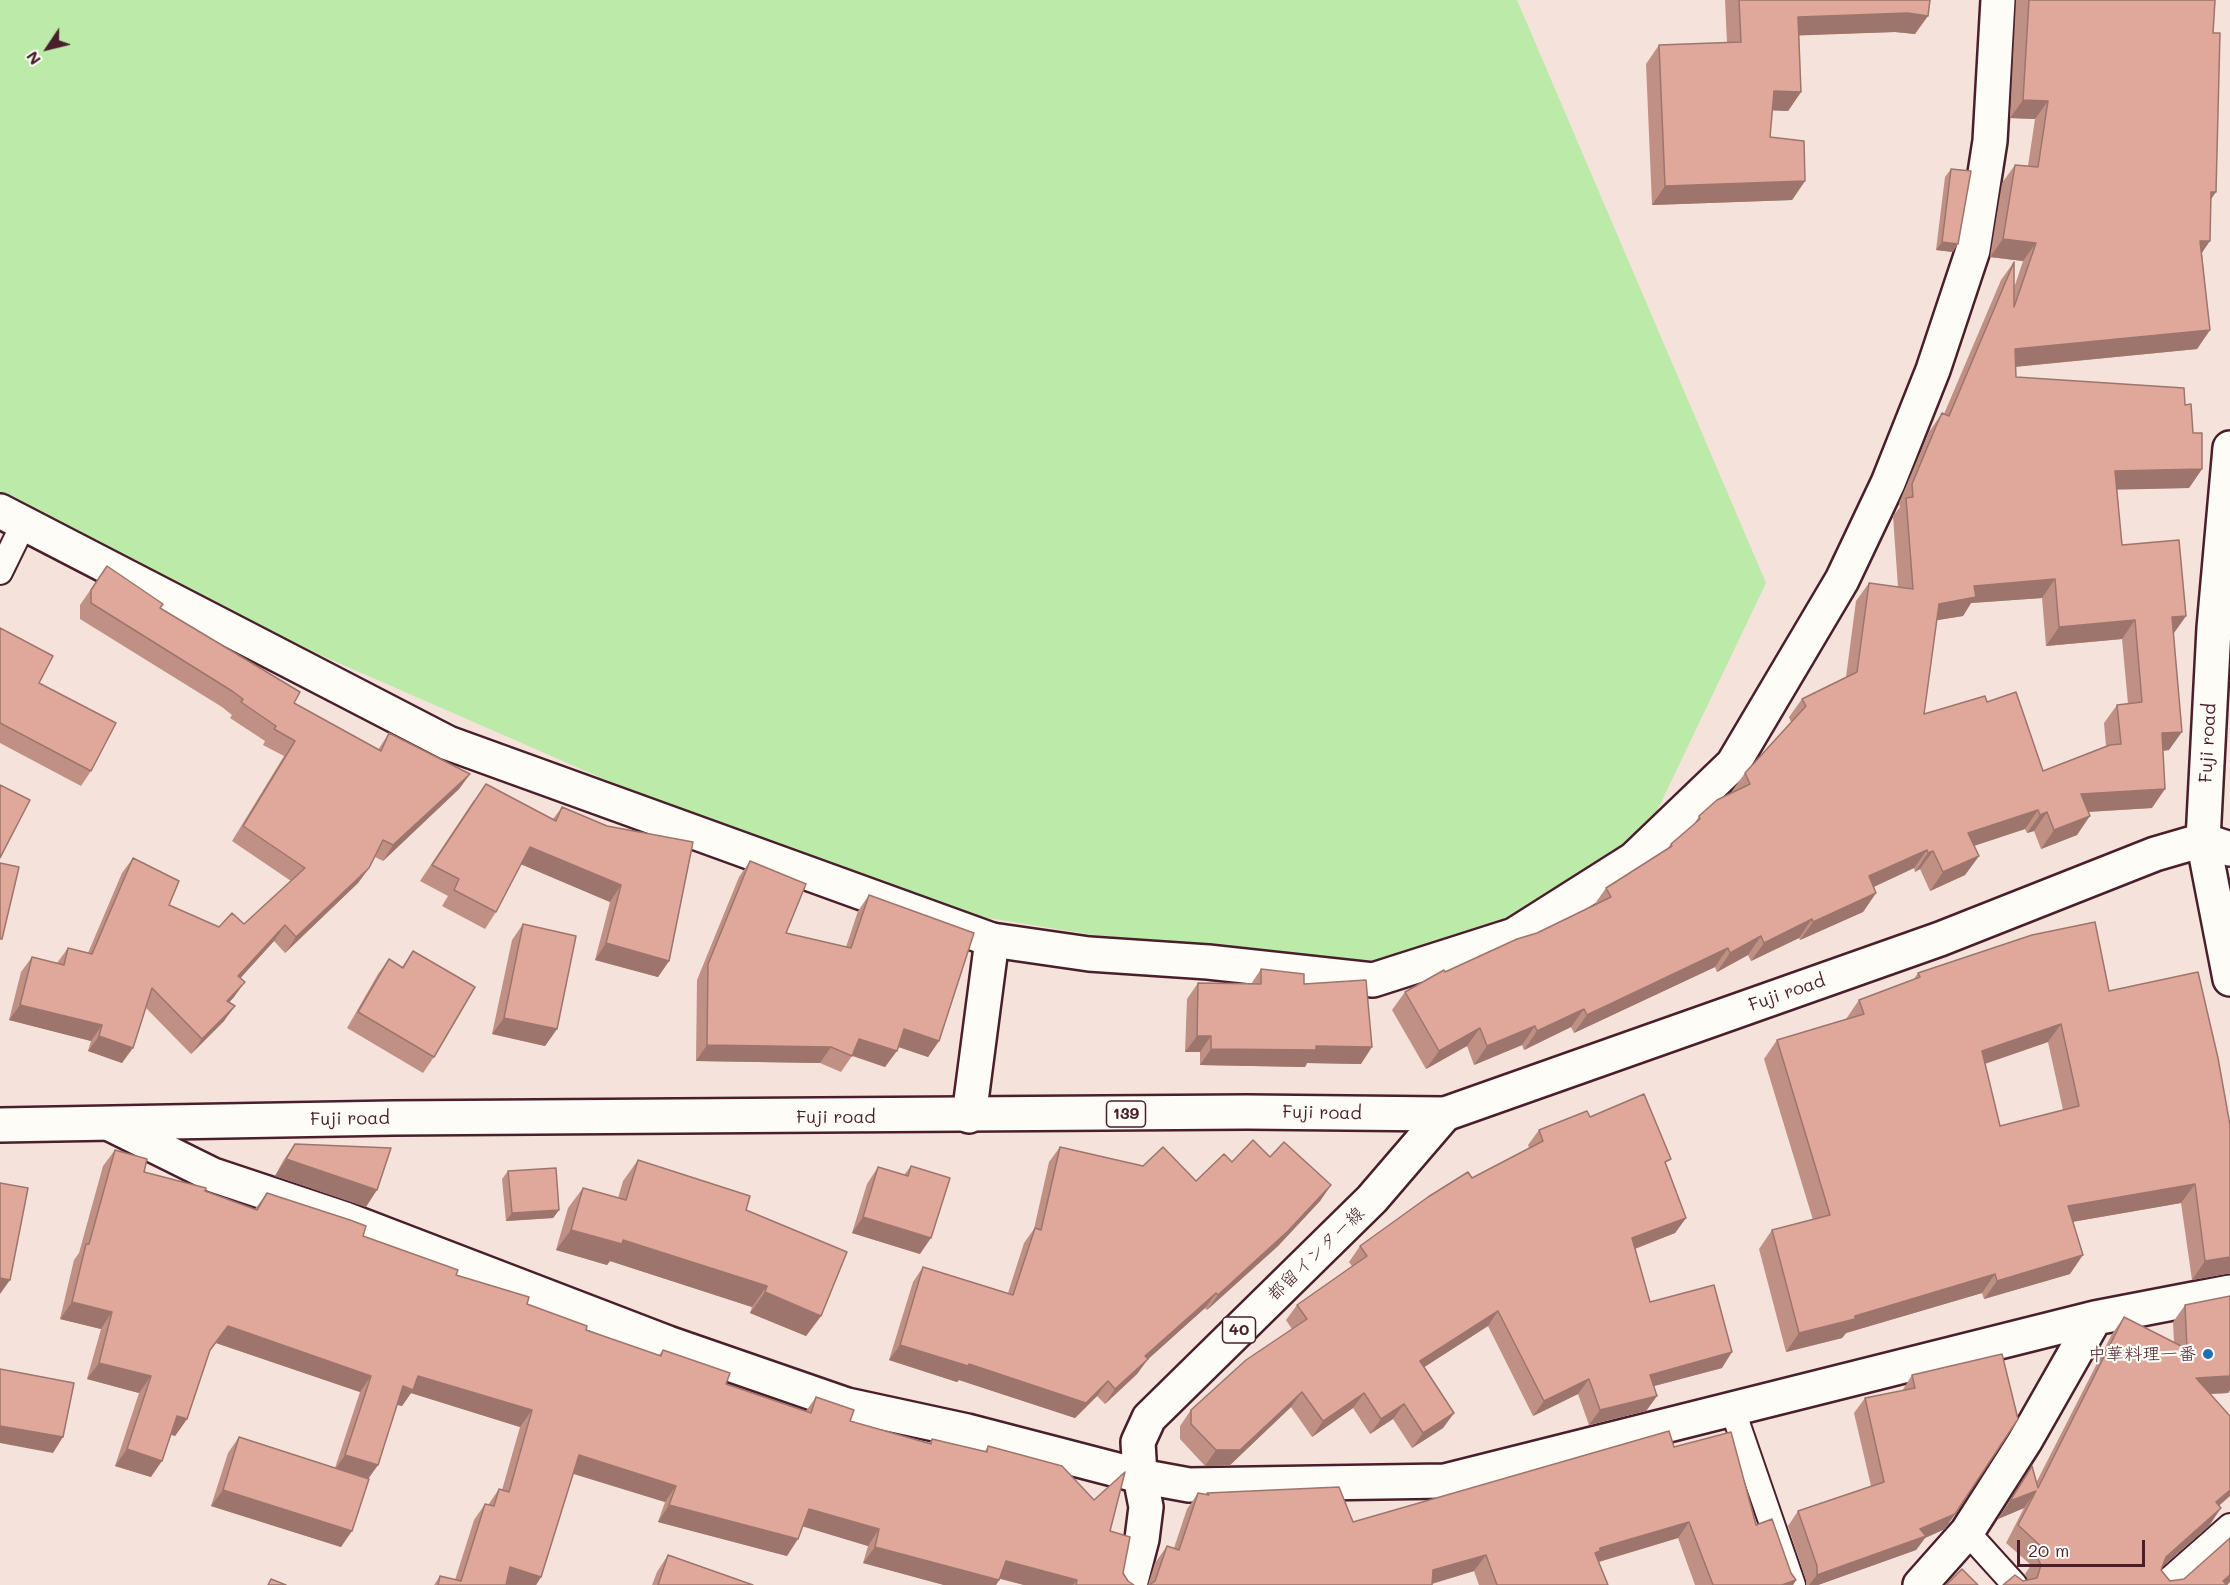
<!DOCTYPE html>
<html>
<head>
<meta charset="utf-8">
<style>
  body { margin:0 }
  #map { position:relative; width:2230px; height:1585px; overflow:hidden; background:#f4e2db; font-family:Mali,sans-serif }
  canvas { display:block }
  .north { position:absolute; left:18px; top:18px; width:60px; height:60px; -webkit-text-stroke:4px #fdfcf7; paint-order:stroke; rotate:235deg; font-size:16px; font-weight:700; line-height:24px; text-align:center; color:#4a1f2b }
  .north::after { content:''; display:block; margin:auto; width:21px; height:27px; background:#4a1f2b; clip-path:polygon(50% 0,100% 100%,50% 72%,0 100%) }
  .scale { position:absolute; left:2017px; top:1540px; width:128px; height:27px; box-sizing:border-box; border:3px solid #4a1f2b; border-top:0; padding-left:8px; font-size:18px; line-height:21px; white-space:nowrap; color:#4a1f2b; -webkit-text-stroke:4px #fdfcf7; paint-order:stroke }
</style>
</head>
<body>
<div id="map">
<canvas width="2230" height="1585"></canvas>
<div class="north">N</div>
<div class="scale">20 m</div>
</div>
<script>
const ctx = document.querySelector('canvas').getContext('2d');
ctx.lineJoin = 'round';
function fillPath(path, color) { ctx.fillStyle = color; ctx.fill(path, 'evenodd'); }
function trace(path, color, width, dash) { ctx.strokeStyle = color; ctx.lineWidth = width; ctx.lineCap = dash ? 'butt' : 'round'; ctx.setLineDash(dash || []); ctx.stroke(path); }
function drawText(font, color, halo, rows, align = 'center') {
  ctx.font = font + ' Mali,"Klee One",sans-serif'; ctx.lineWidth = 4.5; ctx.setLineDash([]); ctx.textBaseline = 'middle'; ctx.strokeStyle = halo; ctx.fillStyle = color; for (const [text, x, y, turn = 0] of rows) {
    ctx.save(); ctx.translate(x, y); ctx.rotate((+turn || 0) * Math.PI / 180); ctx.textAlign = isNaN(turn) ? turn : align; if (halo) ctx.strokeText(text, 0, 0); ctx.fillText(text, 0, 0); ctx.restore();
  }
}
fillPath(new Path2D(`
  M0,0H1517L1766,583L1634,859L1373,980L883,901L23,525L0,508Z`), '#bbeaa9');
const lane = new Path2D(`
  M0,572L23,525
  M1732,1408L1793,1585
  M1967,1532L2015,1585
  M2163,1585L2230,1526`);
const street = new Path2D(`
  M0,511L448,743L992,940L1089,954L1208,962L1373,980L1514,935L1634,859L1733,764L1842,580L1888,483L1933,370L1973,250L1990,141L1998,0
  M2203,840L2230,849
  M112,1125L213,1175L345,1219L668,1343L847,1405L967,1431L1140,1476L1189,1485L1445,1481L2095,1318L2230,1292
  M1920,1585L1967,1532L2025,1441L2095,1318`);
const secondary = new Path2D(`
  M2203,840L2230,979
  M969,1116L992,940`);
const primary = new Path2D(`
  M1130,1585L1142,1539L1146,1507L1140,1476L1138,1442L1149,1418L1372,1199L1445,1114`);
const highway = new Path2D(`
  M0,1125L393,1118L1247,1112L1445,1114L1940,939L2155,854L2203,840L2214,628L2230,448`);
trace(lane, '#4a1f2b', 28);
trace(street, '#4a1f2b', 38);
trace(secondary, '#4a1f2b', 38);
trace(primary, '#4a1f2b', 38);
trace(highway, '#4a1f2b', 38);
trace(lane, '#fdfcf7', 24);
trace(street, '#fdfcf7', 33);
trace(secondary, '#fdfcf7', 33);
trace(primary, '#fdfcf7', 33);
trace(highway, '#fdfcf7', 33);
fillPath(new Path2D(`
  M1725,0H1930L1915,34L1895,32L1799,35L1801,92L1788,111L1772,110L1770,137L1805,181L1792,200L1652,205L1646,64L1659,45L1727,43Z
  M2016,0H2215L2213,33L2211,200L2202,254L2210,330L2197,349L2015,367L2016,377L2185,405L2202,469L2189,488L2117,489L2122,545L2186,616L2174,633L2169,750L2163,751L2152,808L2088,812L2077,835L2041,849L2034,831L2027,833L2025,829L1974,846L1979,856L1965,875L1930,891L1920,869L1915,872L1914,868L1874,887L1876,893L1863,912L1800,940L1799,938L1751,961L1748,955L1717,972L1715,967L1574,1033L1571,1027L1524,1050L1522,1045L1474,1065L1467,1046L1426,1069L1392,1010L1405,992L1445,972L1537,933L1594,905L1606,888L1666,850L1671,844L1694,824L1699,816L1732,792V791L1745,773L1791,722L1789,717L1802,699L1846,677L1856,601L1869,583L1898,587L1893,516L1900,507L1899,503L1929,432L1942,413L1944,414L2001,280L2014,262V288L2023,261L1990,257L2002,183L2015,165L2028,166L2035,119L2010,118ZM2042,598L2046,646L2122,639L2128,704L2117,705L2104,723L2106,746L2043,771L1987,702L1924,714L1937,620L1963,616L1971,603Z
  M1951,169L1953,252L1936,250L1945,177Z
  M107,566L160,608L294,703L378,750L389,733L470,774L459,789L383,861L375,857L369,868L358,883L285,953L274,941L240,978L234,997L229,1002L224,1021L191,1054L146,1008L122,1063L88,1051L91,1041L9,1020L21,972L32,957L57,963L68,948L88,953L122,873L133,858L169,905L219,927L244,924L291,881L232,841L284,756L263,745L265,741L230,718L232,715L222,707L80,619V605Z
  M0,628L39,683L91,771L81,786L0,743Z
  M474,800L553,819L562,807L607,826L669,961L658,977L595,960L610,902L521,864L496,912L485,929L442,906L448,896L420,881Z
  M750,861L786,933L846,947L858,911L869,895L939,1041L928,1057L898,1047L885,1067L852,1056L841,1072L820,1063L696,1061L697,980L739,877Z
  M523,924L557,1029L545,1046L492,1034L512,940Z
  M413,951L434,1057L423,1073L347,1028L378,974L389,959L402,967Z
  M1261,969L1304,984L1361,1064L1307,1063L1305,1067L1200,1065V1052H1185L1187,999L1198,983L1251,984Z
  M1918,973L2109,991L2230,1125V1274H2226L2192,1280L2181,1203L2072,1222L2070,1274L1984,1299L1982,1293L1846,1333L1842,1338L1786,1352L1759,1249L1772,1230L1813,1220L1764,1059L1777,1040L1846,1019L1859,1000L1914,979ZM2048,1042L2063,1110L2000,1126L1985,1064Z
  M1590,1117L1667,1166L1686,1218L1675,1233L1635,1249L1650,1302L1722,1368L1654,1386L1657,1396L1646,1411L1589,1425L1578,1394L1533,1416L1488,1326L1424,1367L1454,1413L1443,1428L1412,1448L1393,1419L1370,1434L1353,1408L1312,1437L1291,1407L1229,1466H1205L1180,1439V1426L1191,1410L1292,1329L1286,1320L1297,1305L1352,1266L1349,1262L1360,1246L1472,1178L1529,1148L1528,1145L1539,1130Z
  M295,1144L366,1207L275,1176L283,1161Z
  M1060,1147L1196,1181L1232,1162L1270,1157L1331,1185L1320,1201L1278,1246L1207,1310L1205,1308L1148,1359L1137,1374L1105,1404L1097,1396L1075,1418L959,1380L957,1382L889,1360L913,1282L923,1267L1008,1293L1024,1243L1034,1229L1049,1162Z
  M115,1150L144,1172L205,1191L255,1209L267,1193L363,1236L527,1304L586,1330L659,1355L663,1350L726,1384L806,1411L816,1397L850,1421L929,1443L932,1439L985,1451L988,1446L1110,1531L1123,1573L1128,1581L1134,1585H1024L1000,1579L996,1585H944L863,1563L868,1546L803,1526L787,1556L658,1522L665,1502L573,1473L541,1577L536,1585H434L440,1576L455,1580L474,1520L485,1504L488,1505L499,1489L502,1490L520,1427L411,1393L402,1406L397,1405L378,1465L368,1478L341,1547L211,1506L228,1453L239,1437L335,1468L360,1392L216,1343L210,1351L187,1419L175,1436L171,1434L151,1477L115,1466L139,1393L87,1379L101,1329L60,1319L74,1260L79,1253L103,1166Z
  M638,1160L746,1210L821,1316L806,1336L750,1313L752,1307L610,1261L607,1265L556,1250L568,1208L583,1188L618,1198L623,1181Z
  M911,1166L920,1254L852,1233L867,1184L878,1167L904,1175Z
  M508,1171L559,1210L553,1218L506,1221L502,1179Z
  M2230,1296V1390L2228,1393L2210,1394L2219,1506L2209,1526L2162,1567L2161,1570L2170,1581L2227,1585L2023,1581L2028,1580L2025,1574L2031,1565L2006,1543L2024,1508L1998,1519L2032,1466L2036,1483L2112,1334L2124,1317L2174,1342L2173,1322L2185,1305Z
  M1912,1375L1955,1514L1945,1529L1925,1538L1916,1550L1818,1585H1806V1580L1788,1526L1798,1511L1871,1486L1854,1413L1865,1398L1902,1391Z
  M1674,1447L1756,1525L1796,1580L1793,1585H1695L1678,1538L1599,1562L1608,1585H1479L1474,1571L1432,1584V1585H1148L1155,1563L1167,1546L1174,1548L1187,1509L1198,1493L1206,1495L1207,1493L1353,1522Z
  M668,1555L753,1585H652L657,1572Z`), '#c19085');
fillPath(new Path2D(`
  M1908,13L1928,16L1915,34L1895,32L1785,36L1798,17Z
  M1774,91L1801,92L1788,111L1761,110Z
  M2023,100L2048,101L2035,119L2010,118Z
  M1805,181L1792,200L1652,205L1665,186Z
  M2211,192H2216L2203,211Z
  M2003,239L2036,243L2023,261L1990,257Z
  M2200,241H2210L2197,260Z
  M1942,242L1958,244L1953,252L1936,250Z
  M2210,330L2197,349L2002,368L2015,349Z
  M2202,469L2189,488L2102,490L2115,471Z
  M2055,579L2042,598L1971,603L1963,616L1926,622L1939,604L1974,586Z
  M2186,616L2173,634L2172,617Z
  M2135,620L2122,639L2046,646L2059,627Z
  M2182,732L2169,750L2149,752L2162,733Z
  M470,774L459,789L383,861L393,845Z
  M2165,789L2152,808L2068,813L2081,794Z
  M2038,810L2025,829L1955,852L1968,833Z
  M2047,812L2034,831L2027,833L2040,815Z
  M2090,816L2077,835L2041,849L2054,830Z
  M530,847L621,885L610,902L518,863Z
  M1927,850L1914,868L1856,895L1869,876Z
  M1933,851L1920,869L1915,872L1928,853Z
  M1979,856L1965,875L1930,891L1943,872Z
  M369,868L358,883L285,953L296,937Z
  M1876,893L1863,912L1800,940L1813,922Z
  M1812,919L1799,938L1751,961L1764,943Z
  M285,925L274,941L228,992L238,976Z
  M1761,936L1748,955L1717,972L1730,953Z
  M606,943L669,961L658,977L595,960Z
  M1728,948L1715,967L1574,1033L1587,1015Z
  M245,982L234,997L216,1017L227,1001Z
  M20,1005L102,1025L91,1041L9,1020Z
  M235,1006L224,1021L191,1054L202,1039Z
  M1584,1009L1571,1027L1524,1050L1537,1031Z
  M504,1018L557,1029L545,1046L492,1034Z
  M2061,1024L2048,1042L1969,1069L1982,1051Z
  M1535,1026L1522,1045L1474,1065L1487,1046Z
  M1480,1028L1467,1046L1426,1069L1439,1051Z
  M904,1029L939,1041L928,1057L893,1045Z
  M99,1036L133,1048L122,1063L88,1051Z
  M1197,1036H1211L1200,1052H1185Z
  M859,1039L897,1051L885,1067L848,1054Z
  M707,1045L831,1047L820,1063L696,1061Z
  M1316,1046L1372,1047L1361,1064L1307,1063L1305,1067L1200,1065L1211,1049Z
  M286,1159L377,1190L366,1207L275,1176Z
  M2195,1184L2181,1203L2054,1225L2068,1206Z
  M1331,1185L1320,1201L1278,1246L1207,1310L1218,1295Z
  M559,1210L553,1218L506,1221L512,1213Z
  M863,1217L931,1238L920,1254L852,1233Z
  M1686,1218L1675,1233L1621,1254L1632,1238Z
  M571,1230L623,1240L767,1286L752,1307L610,1261L607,1265L556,1250Z
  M2083,1255L2070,1274L1984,1299L1997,1281Z
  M2230,1257V1274H2226L2192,1280L2205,1261Z
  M1995,1274L1982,1293L1846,1333L1842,1338L1786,1352L1799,1333L1855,1316Z
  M0,1278L10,1280L0,1294Z
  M765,1292L821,1316L806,1336L750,1313Z
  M1216,1293L1205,1308L1135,1371L1145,1356Z
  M72,1302L112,1312L101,1329L60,1319Z
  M1498,1311L1488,1326L1409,1377L1420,1361Z
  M228,1326L371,1376L360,1392L216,1343Z
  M900,1345L969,1364L1108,1381L1097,1396L1075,1418L959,1380L957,1382L889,1360Z
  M1732,1352L1722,1368L1639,1390L1650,1375Z
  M1148,1359L1137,1374L1105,1404L1115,1389Z
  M99,1363L151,1376L139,1393L87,1379Z
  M418,1376L532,1410L520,1427L411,1393L402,1406L392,1403L403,1386Z
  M2230,1376V1390L2228,1393L2184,1395L2196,1378Z
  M1589,1379L1578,1394L1533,1416L1544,1401Z
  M1302,1392L1291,1407L1229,1466H1205L1216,1450Z
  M1364,1393L1353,1408L1312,1437L1323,1421Z
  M1657,1396L1646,1411L1589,1425L1600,1410Z
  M1404,1404L1393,1419L1370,1434L1381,1419Z
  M1454,1413L1443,1428L1412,1448L1423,1433Z
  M177,1416L187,1419L175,1436L166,1433Z
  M0,1426L63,1437L53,1453L0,1443Z
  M127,1449L162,1461L151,1477L115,1466Z
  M345,1455L378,1465L366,1482L334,1471Z
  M579,1455L676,1486L665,1502L567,1472Z
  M223,1490L352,1531L341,1547L211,1506Z
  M2230,1490V1496L2204,1519L2216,1502Z
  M2036,1491L2024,1508L1998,1519L2010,1501Z
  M669,1505L798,1539L787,1556L658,1522Z
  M2221,1508L2209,1526L2154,1574L2166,1557Z
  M809,1509L879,1529L868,1546L798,1525Z
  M1955,1514L1945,1529L1925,1538L1916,1550L1818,1585H1809L1817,1575Z
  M1689,1522L1678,1538L1591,1564L1595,1553L1600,1548Z
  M875,1547L999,1580L996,1585H944L863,1563Z
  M1486,1555L1474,1571L1427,1585L1433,1570Z
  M1006,1561L1077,1580L1073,1585H1024L995,1577Z
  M510,1567L541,1577L536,1585H504Z
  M2230,1575V1582L2227,1585L2223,1581Z
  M1796,1580L1793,1585H1782Z`), '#9d756c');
const building = new Path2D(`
  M1739,0H1930L1928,16L1908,13L1798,17L1801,92L1774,91L1770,137L1804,141L1805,181L1665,186L1659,45L1741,42Z
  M2029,0H2215L2213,33H2220L2216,192H2211L2210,241H2200L2210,330L2015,349L2016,377L2184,388L2185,405L2191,404L2193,433H2202V469L2115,471L2122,545L2179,540L2186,616L2172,617L2182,732L2162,733L2165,789L2081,794L2090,816L2054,830L2047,812L2040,815L2038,810L1968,833L1979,856L1943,872L1933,851L1928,853L1927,850L1869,876L1876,893L1813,922L1812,919L1764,943L1761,936L1730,953L1728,948L1587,1015L1584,1009L1537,1031L1535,1026L1487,1046L1480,1028L1439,1051L1405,992L1444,970L1445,972L1517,939L1537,933L1611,897L1606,888L1672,846L1671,844L1700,819L1699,816L1717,800L1750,784L1745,773L1806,706L1802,699L1857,672L1869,583L1913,589L1906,498L1913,497L1912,484L1937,424L1942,413L1949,416L2014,262V307L2036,243L2003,239L2015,165L2038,167L2048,101L2023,100ZM2055,579L2059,627L2135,620L2142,702L2117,705L2121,744L2110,745L2043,771L2016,692L1987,702L1985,696L1924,714L1939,604L1976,597L1974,586Z
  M1951,169L1971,171L1958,244L1942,242Z
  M107,566L163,604L160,608L300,692L294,703L381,751L389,733L470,774L393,845L383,840L369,868L296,937L285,925L238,976L245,982L227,1001L235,1006L202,1039L152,988L133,1048L99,1036L102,1025L20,1005L32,957L64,965L68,948L92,954L133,858L179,881L169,905L219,927L232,913L244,924L305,868L243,826L295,741L274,729L276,726L241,702L243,699L232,691L91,603V590Z
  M0,628L53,656L39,683L116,723L91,771L0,723Z
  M486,784L556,821L562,807L607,826L693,842L669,961L606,943L621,885L530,847L496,912L454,890L459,879L432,865Z
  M0,785L30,800L0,858Z
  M750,861L806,884L786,933L851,948L869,895L974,933L939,1041L904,1029L897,1051L859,1039L852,1056L831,1047L707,1045L708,964Z
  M0,863L19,867L2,939H0Z
  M2095,922L2109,991L2198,972L2218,1058L2230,1125V1257L2205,1261L2195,1184L2068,1206L2083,1255L1997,1281L1995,1274L1855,1316V1319L1799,1333L1772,1230L1830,1215L1777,1040L1864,1014L1859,1000L1920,977L1918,973L2032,935ZM2061,1024L2079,1106L2000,1126L1982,1051Z
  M523,924L576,936L557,1029L504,1018Z
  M413,951L475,987L434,1057L358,1012L389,959L403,968Z
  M1261,969L1304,974V984L1366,980L1372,1047L1316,1046V1050L1211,1049V1036H1197L1198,983L1261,984Z
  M1644,1094L1671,1159L1665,1162L1686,1218L1632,1238L1650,1302L1714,1285L1732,1352L1650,1375L1657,1396L1600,1410L1589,1379L1544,1401L1498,1311L1420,1361L1454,1413L1423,1433L1404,1404L1381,1419L1364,1393L1323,1421L1302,1392L1240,1450H1216L1191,1424V1410L1246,1360L1307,1319L1297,1305L1367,1256L1360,1246L1428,1197L1468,1172L1472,1178L1543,1141L1539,1130L1587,1111L1590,1117Z
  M1253,1140L1270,1157L1284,1142L1331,1185L1288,1231L1218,1295L1216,1293L1145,1356L1148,1359L1115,1389L1108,1381L1086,1403L969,1364L968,1366L900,1345L923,1267L1013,1295L1035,1228L1041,1230L1060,1147L1143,1166L1163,1147L1196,1181L1224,1154L1232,1162Z
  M295,1144L391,1148L377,1190L286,1159Z
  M115,1150L147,1159L144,1172L206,1188L205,1191L257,1210L267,1193L350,1220L366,1226L363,1236L458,1270L456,1275L529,1297L527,1304L587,1326L586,1330L661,1356L663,1350L730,1373L726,1384L811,1413L816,1397L854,1410L850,1421L931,1444L932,1439L987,1452L988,1446L1062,1466L1094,1500L1125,1472L1110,1531L1130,1537L1123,1573L1128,1581L1134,1585H1076L1077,1580L1006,1561L999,1580L875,1547L879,1529L809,1509L798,1539L669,1505L676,1486L579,1455L541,1577L510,1567L506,1585H438L440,1576L461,1581L485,1504L494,1506L499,1489L509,1492L532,1410L418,1376L413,1390L403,1386L378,1465L345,1455L371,1376L228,1326L210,1350L187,1419L177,1416L162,1461L127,1449L151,1376L99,1363L112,1312L72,1302L86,1244H89Z
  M638,1160L750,1196L746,1210L847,1252L821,1316L765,1292L767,1286L623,1240L622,1244L571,1230L583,1188L626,1200Z
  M911,1166L950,1178L931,1238L863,1217L878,1167L908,1176Z
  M556,1168L559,1210L512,1213L508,1171Z
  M0,1183L28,1188L10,1280L0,1278Z
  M2230,1296V1376L2196,1378L2230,1416V1490L2216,1502L2221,1508L2166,1557L2161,1570L2170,1581L2184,1579L2230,1538V1575L2223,1581L2227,1585H2003L2015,1575L2023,1581L2037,1578L2041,1565L2037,1557L2045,1550L2018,1525L2036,1491L2010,1501L2032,1466L2038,1488L2124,1317L2187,1349L2185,1305Z
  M2002,1354L2018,1419L1955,1514L1920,1529L1926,1536L1817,1575V1566L1798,1511L1884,1482L1865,1398L1915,1388L1912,1375Z
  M0,1369L74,1383L63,1437L0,1426Z
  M1669,1431L1674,1447L1731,1432L1756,1525L1772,1519L1791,1573L1796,1580L1782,1585H1713L1689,1522L1600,1548V1551L1595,1553L1608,1585H1497L1486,1555L1433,1570L1432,1585H1149L1155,1581L1167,1546L1179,1550L1198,1493L1209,1495L1207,1493L1339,1487L1353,1522Z
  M239,1437L369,1479L352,1531L223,1490Z
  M668,1555L753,1585H658Z
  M1962,1569L1978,1585H1946Z
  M271,1579L286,1585H268Z`);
fillPath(building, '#e0a79b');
trace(building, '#9d756c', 1.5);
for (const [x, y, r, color] of [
  [2208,1354,6,"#1f6fb2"]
]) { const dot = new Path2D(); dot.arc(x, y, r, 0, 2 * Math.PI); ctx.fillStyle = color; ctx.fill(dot); trace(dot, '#fdfcf7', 2); }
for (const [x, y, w] of [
  [1126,1114,39],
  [1239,1330,33]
]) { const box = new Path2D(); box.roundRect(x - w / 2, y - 13, w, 26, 4.5); ctx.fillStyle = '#fdfcf7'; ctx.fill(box); trace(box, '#4a1f2b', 1.5); }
drawText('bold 16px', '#4a1f2b', null, [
  ["139",1126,1114],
  ["40",1239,1330]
]);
drawText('18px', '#4a1f2b', '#fdfcf7', [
  ["Fuji road",2208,743,-87],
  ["Fuji road",1787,993,-19],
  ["Fuji road",1322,1113,1],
  ["Fuji road",836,1117],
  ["Fuji road",350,1119,-1],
  ["都留インター線",1316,1254,-44]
]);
drawText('18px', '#4a1f2b', '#fdfcf7', [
  ["中華料理一番",2196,1354]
], 'right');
</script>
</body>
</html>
